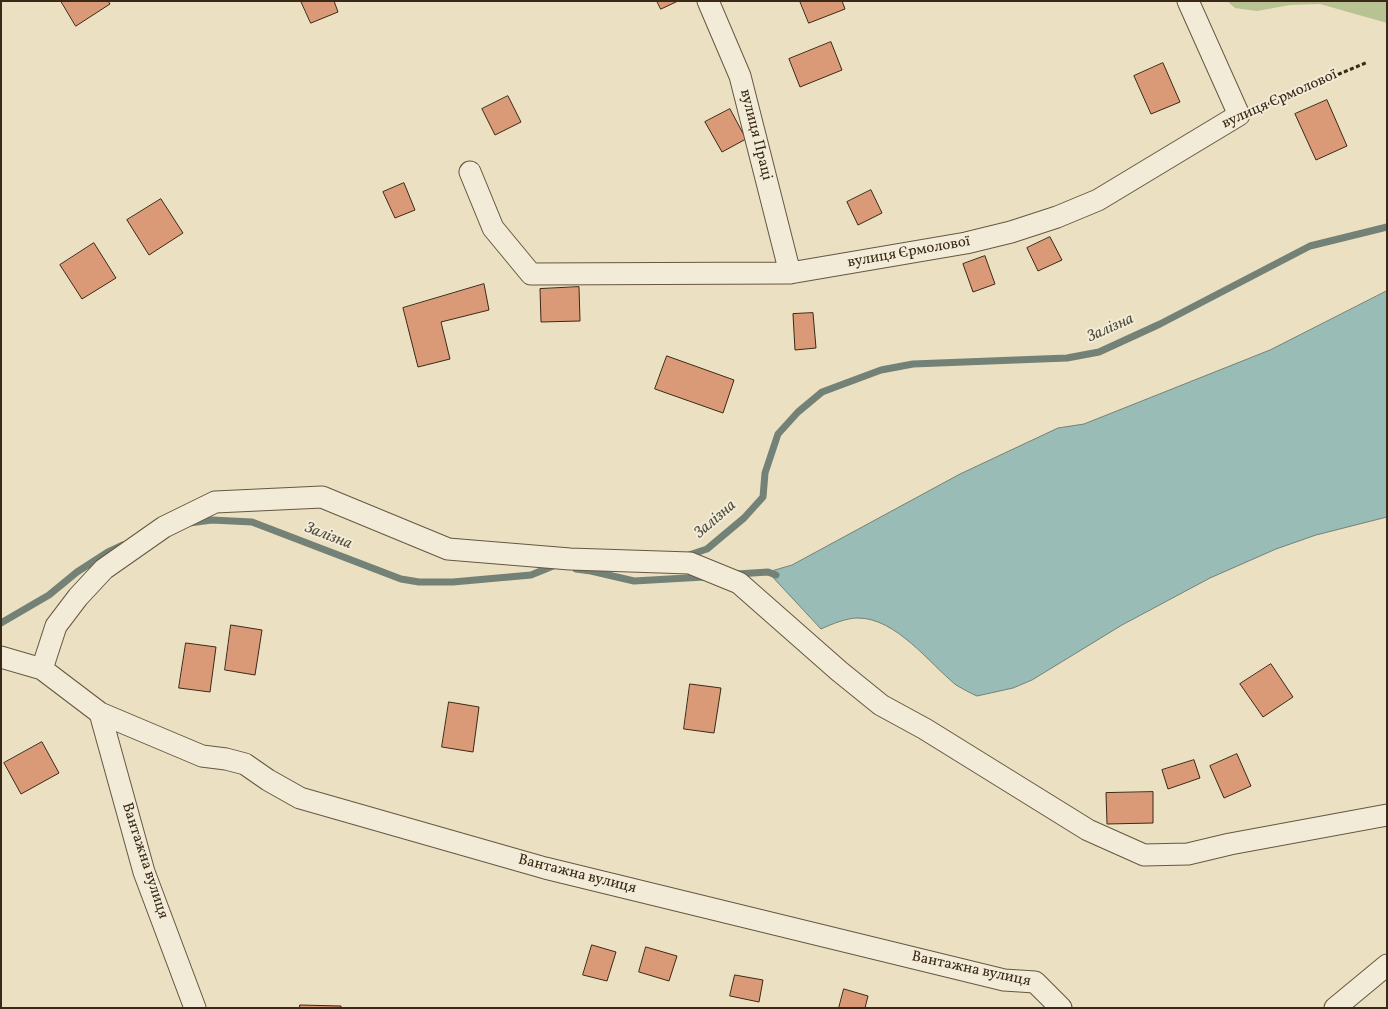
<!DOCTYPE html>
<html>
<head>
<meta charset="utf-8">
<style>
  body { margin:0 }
  #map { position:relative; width:1388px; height:1009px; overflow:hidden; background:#ebe0c1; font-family:Vollkorn,serif }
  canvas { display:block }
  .frame { position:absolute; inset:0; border:2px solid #3a2916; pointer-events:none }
</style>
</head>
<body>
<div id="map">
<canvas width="1388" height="1009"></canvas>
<div class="frame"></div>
</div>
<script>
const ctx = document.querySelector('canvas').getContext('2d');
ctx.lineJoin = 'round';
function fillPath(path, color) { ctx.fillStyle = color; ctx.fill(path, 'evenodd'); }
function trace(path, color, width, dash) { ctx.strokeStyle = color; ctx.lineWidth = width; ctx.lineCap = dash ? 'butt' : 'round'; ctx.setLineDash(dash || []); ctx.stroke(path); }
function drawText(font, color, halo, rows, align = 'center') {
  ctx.font = font + ' Vollkorn,serif'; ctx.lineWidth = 4; ctx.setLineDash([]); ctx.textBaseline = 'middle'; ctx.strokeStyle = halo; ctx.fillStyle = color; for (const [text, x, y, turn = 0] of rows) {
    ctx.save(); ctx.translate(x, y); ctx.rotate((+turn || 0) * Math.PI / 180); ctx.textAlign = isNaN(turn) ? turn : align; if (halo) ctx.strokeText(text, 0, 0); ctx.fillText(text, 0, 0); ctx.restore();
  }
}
fillPath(new Path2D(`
  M1227,1H1387V23L1320,4L1290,5L1257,11L1235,8Z`), '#b8c292');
const water = new Path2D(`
  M1387,291V517L1316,535L1276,549L1210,578L1122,625L1032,680L1013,688L977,696C970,693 963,689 956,685C929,663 896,618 858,618C846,618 832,624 821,629L768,572L792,565L960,474L1058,428L1084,424L1270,350Z`);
fillPath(water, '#99bcb7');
trace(water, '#738177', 1);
trace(new Path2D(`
  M189,523L212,520L252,522L401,579L419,582H453L531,575L558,564
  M686,556L707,549L744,518L763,497L765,473L778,434L798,412L822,392L881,370L913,364L1067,358L1099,352L1160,324L1310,246L1387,227
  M576,569L591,571L634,581L704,577
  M737,574L768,572L776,575
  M1,623L49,595L77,572L108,552L123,545`), '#738177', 7);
const building = new Path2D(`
  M61,1H108L110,4L76,26Z
  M301,1H334L338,12L311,23Z
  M657,1H678L661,9Z
  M800,1H842L845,9L809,23Z
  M831,42L842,70L800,87L789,59Z
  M1163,63L1180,102L1151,114L1134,76Z
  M508,96L521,122L495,135L482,109Z
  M1327,100L1347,146L1316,160L1295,114Z
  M730,109L746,139L722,152L705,122Z
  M404,183L415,210L395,218L383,192Z
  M871,190L882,213L858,225L847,202Z
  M161,199L183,233L149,255L127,220Z
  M1050,237L1062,260L1038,271L1027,248Z
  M94,243L116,278L82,299L60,265Z
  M985,256L995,284L973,292L963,264Z
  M484,284L489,310L441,322L450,359L418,367L403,308Z
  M579,287L580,321L541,322L540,289Z
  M813,313L816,348L795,350L793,314Z
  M667,356L734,380L723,413L655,389Z
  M231,625L262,630L255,675L225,670Z
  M186,643L216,647L210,692L179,688Z
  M1271,664L1293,697L1263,717L1240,684Z
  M690,684L721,688L714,733L684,729Z
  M449,702L479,707L473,752L442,747Z
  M42,742L59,773L21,794L4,763Z
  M1237,754L1251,786L1224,798L1210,766Z
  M1194,760L1200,778L1168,789L1162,770Z
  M1153,792V823L1107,824L1106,793Z
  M592,945L616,952L607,981L583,975Z
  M646,947L677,956L669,981L639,972Z
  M735,975L763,980L759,1002L730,996Z
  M844,989L868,996L865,1008H839Z
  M300,1005L341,1006V1008H300Z`);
fillPath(building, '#db9a77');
trace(building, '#3a2916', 1);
const minor = new Path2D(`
  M708,1L740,76L790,273
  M470,172L493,228L531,274L790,273L966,243L1011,232L1057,217L1098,200L1239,115L1188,1
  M1,657L42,669L100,713L144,872L195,1008
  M42,669L56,626L78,597L104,569L164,527L215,502L322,497L448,549L570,559L690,563L739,583L839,671L881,705L925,729L1088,830L1144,855L1188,854L1230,844L1387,815
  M100,713L202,756L226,759L245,764L268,780L300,798L545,868L1004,980L1035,982L1061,1008
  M1335,1008L1387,965`);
trace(minor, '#665741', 23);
trace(new Path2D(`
  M1260,107L1368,62`), '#3a2916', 3, [4, 2.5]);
trace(minor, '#f2ebd7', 21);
drawText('15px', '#3a2916', '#f2ebd7', [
  ["вулиця Єрмолової",1280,100,-24],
  ["вулиця Праці",755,135,76],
  ["вулиця Єрмолової",909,253,-10],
  ["Вантажна вулиця",144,861,72],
  ["Вантажна вулиця",577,875,14],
  ["Вантажна вулиця",971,970,12]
]);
drawText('italic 16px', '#524e3e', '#f2ebd7', [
  ["Залізна",1111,329,-24],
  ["Залізна",716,520,-41],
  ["Залізна",328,537,21]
]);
</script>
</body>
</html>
